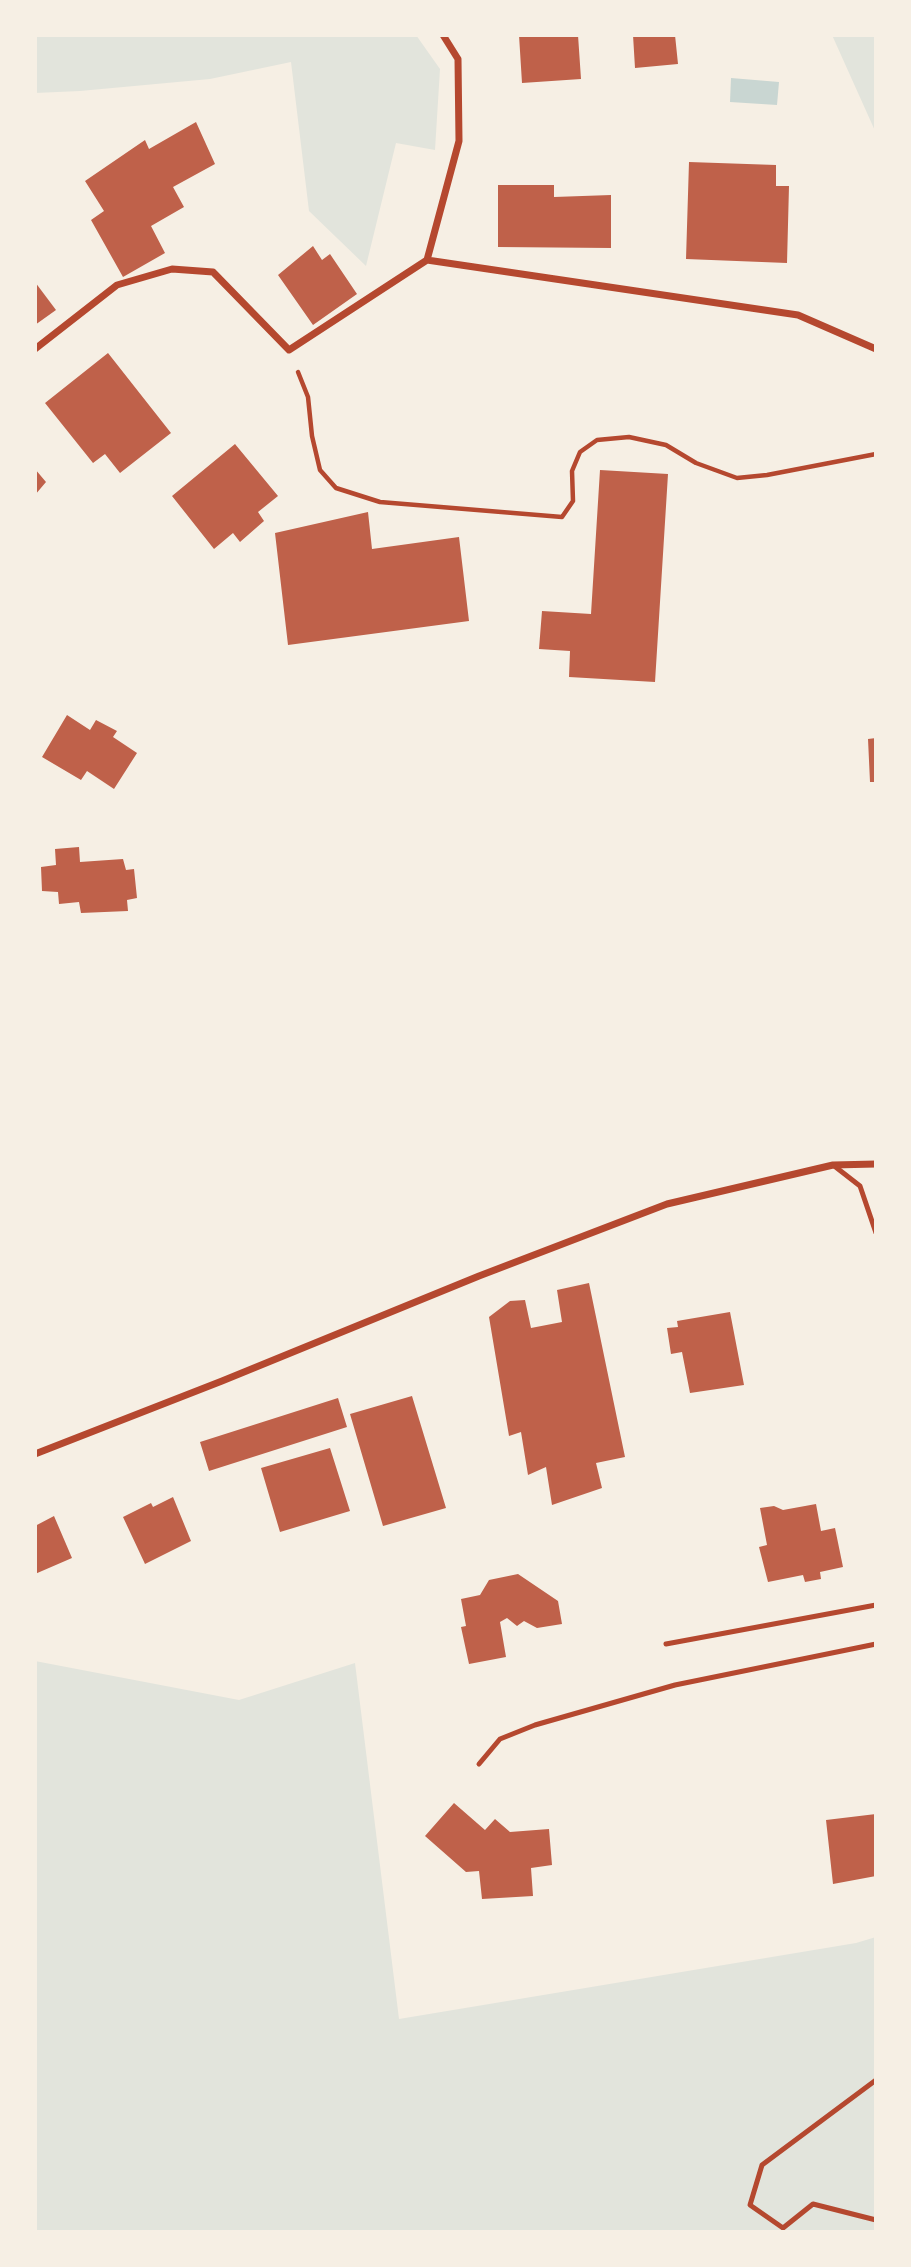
<!DOCTYPE html>
<html>
<head>
<meta charset="utf-8">
<style>
  body { margin:0 }
  #map { position:relative; width:911px; height:2267px; overflow:hidden; background:#f6efe4; font-family:Figtree,sans-serif }
  canvas { display:block }
  .frame { position:absolute; inset:0; border:37px solid #f6efe4; pointer-events:none }
</style>
</head>
<body>
<div id="map">
<canvas width="911" height="2267"></canvas>
<div class="frame"></div>
</div>
<script>
const ctx = document.querySelector('canvas').getContext('2d');
ctx.lineJoin = 'round';
function fillPath(path, color) { ctx.fillStyle = color; ctx.fill(path, 'evenodd'); }
function trace(path, color, width, dash) { ctx.strokeStyle = color; ctx.lineWidth = width; ctx.lineCap = dash ? 'butt' : 'round'; ctx.setLineDash(dash || []); ctx.stroke(path); }
fillPath(new Path2D(`
  M35,35H416L440,69L435,150L396,143L366,266L309,211L291,62L210,79L80,91L35,93Z
  M832,35H876V133Z
  M35,1661L239,1700L355,1663L399,2019L856,1943L876,1937V2232H35Z`), '#e2e4dc');
fillPath(new Path2D(`
  M731,78L779,82L777,105L730,102Z`), '#c9d6d2');
fillPath(new Path2D(`
  M519,35H578L581,79L522,83Z
  M633,35H675L678,64L635,68Z
  M196,122L215,164L173,187L184,207L151,226L165,253L123,277L91,220L104,211L85,181L145,140L149,149Z
  M689,162L776,165V186H789L787,263L686,259Z
  M498,185H554V197L611,195V248L498,247Z
  M313,246L322,260L330,254L357,294L313,325L278,275Z
  M35,282L56,310L35,325Z
  M108,353L171,433L120,473L105,454L93,463L45,403Z
  M235,444L278,496L258,512L264,521L240,542L233,533L214,549L172,496Z
  M35,469L46,482L35,495Z
  M600,470L668,474L655,682L569,677L570,651L539,649L542,611L591,614Z
  M368,512L372,549L459,537L469,621L288,645L275,533Z
  M67,715L90,730L96,720L117,731L113,737L137,753L114,789L87,771L81,780L42,757Z
  M876,738V782H870L868,739Z
  M79,847L80,862L123,859L126,870L134,869L137,898L127,900L128,911L81,913L79,902L59,904L58,892L42,891L41,867L56,865L55,849Z
  M589,1283L625,1457L596,1463L602,1488L552,1505L546,1467L528,1475L521,1432L509,1436L489,1317L510,1301L525,1300L531,1328L562,1322L557,1290Z
  M730,1312L744,1385L690,1393L682,1352L671,1354L667,1328L678,1327L677,1321Z
  M412,1396L446,1508L383,1526L350,1414Z
  M338,1398L347,1427L209,1471L200,1442Z
  M330,1448L350,1511L280,1532L261,1468Z
  M173,1497L191,1541L145,1564L123,1517L151,1503L153,1507Z
  M816,1504L821,1531L835,1528L843,1567L820,1572L821,1579L805,1582L803,1575L768,1582L759,1547L767,1545L760,1508L774,1506L783,1510Z
  M54,1516L72,1558L35,1574V1526Z
  M518,1574L558,1601L562,1624L537,1628L524,1621L517,1626L507,1618L500,1622L506,1657L469,1664L461,1627L466,1626L461,1599L480,1595L489,1580Z
  M454,1803L485,1830L495,1819L510,1832L549,1829L552,1865L531,1868L533,1896L482,1899L479,1871L466,1872L425,1836Z
  M876,1814V1876L833,1884L826,1820Z`), '#bf614a');
trace(new Path2D(`
  M298,372L308,397L312,436L320,470L336,488L380,502L562,517L573,501L572,471L580,452L597,440L629,437L666,445L696,463L737,478L767,475L876,454`), '#b5482f', 4.5);
trace(new Path2D(`
  M833,1165L860,1186L876,1233
  M666,1644L876,1605
  M479,1764L500,1739L535,1725L675,1685L876,1644
  M876,2080L762,2165L750,2205L783,2228L813,2204L876,2220`), '#b5482f', 5);
trace(new Path2D(`
  M427,260L798,315L876,349
  M35,349L117,285L172,269L213,272L289,350L427,260L459,141L458,59L443,35
  M35,1454L222,1381L479,1276L667,1204L833,1165L876,1164`), '#b5482f', 7);
</script>
</body>
</html>
